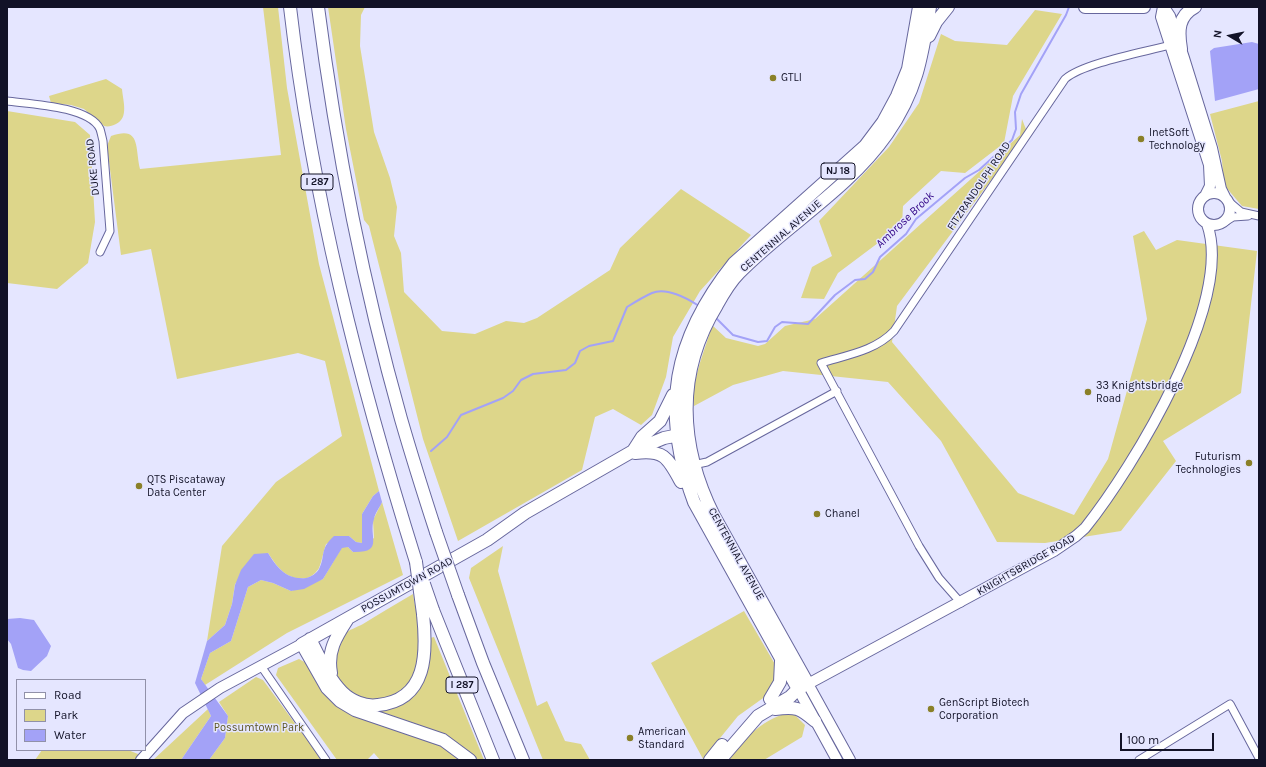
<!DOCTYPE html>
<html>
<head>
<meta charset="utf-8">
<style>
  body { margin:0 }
  #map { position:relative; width:1266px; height:767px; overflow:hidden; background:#e5e6ff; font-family:Karla,sans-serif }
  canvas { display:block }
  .frame { position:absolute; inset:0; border:8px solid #121227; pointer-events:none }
  .legend { position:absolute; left:16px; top:679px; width:130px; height:72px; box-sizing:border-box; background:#e5e6ff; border:1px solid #9191a9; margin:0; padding:5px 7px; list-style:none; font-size:12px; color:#121227 }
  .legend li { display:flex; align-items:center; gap:8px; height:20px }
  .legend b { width:20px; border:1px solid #9191a9 }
  .north { position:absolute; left:1210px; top:16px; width:40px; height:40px; -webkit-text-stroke:3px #e5e6ff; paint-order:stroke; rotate:279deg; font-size:11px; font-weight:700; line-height:16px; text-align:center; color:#121227 }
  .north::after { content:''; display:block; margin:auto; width:14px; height:18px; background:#121227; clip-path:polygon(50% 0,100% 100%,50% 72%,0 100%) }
  .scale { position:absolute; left:1120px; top:733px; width:94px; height:18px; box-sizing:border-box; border:2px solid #121227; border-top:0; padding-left:5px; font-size:12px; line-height:14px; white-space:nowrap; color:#121227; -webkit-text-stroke:3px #e5e6ff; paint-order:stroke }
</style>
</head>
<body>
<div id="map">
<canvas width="1266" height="767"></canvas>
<div class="frame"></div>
<ul class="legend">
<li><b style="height:5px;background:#fff"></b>Road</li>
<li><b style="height:11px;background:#ddd68a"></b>Park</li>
<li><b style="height:11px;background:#a3a2f7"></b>Water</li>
</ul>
<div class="north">N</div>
<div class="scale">100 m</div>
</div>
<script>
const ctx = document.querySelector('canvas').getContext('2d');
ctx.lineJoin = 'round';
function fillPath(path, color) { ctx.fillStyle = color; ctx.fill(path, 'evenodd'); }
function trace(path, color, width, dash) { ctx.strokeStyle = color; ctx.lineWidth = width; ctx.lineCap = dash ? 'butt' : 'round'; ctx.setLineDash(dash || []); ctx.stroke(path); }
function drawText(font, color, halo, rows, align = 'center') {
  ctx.font = font + ' Karla,sans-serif'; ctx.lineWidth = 3; ctx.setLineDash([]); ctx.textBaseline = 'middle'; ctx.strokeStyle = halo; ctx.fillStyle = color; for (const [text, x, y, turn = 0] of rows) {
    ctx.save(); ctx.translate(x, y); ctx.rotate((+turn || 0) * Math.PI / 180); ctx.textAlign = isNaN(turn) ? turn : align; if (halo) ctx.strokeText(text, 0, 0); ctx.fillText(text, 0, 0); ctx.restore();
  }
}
fillPath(new Path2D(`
  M263,7H278L287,88L319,264L379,491L373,496L362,514V543L356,542L349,536L326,544C323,552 322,561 319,568C317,572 311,577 307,578C287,581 278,568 268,553L235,584L232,604L225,625L207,641L222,546L276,482L342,436L325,361L298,353L177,379L151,249L121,255L107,146L111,136C141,125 135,148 140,169L281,155Z
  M328,7H365L361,15L360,46L374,132L390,178L397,207L394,236L401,253L404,292L442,331L475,334L506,321L524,323L537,318L610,270L620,248L681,189L751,235L700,291L673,337L666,377L652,415L641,425L613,409L595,417L582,470L458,541L423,439L369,226L364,220L346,129Z
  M1035,10L1062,14L1013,96L1004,143L965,173L941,171L903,206L902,225L838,273L824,299L801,298L812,267L832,256L819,221L889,147L919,103L941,34L955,41L1007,45Z
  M106,79L122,89C123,101 129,118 116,124C112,126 108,127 104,126L84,109L71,105L51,103L49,96Z
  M1259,101V209L1242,206L1224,185L1222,161L1210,114Z
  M7,111L75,122L90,135L95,222L88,263L57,289L7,283Z
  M1022,119L1027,132L897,306L892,342L1018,493L1074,515L1108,459L1147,319L1133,236L1144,231L1156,250L1177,240L1257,251L1241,393L1163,441L1176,461L1121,531L1045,543L997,542L941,441L888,382L783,371L733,385L694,406C691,380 705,351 712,325L726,338L758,346L765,344L785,326L815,319L1020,135Z
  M382,502L403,575L287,633L205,685L201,679L210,653L231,641L248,587L261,580L273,583L291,591L323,579L342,547H348L353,552L374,538L373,520Z
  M503,546L498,571L537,706L547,701L565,741L581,744L590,760H543L469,578L471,568Z
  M413,594C416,614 423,637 421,657C421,662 417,667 416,672C395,722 325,699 336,654C338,648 340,639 344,634C349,630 357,627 363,624C379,614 396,604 413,594Z
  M744,611L776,666V681L766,696L738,716L703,759L651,663Z
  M434,637L484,760H473L373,712L410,696L430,638Z
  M299,659L308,664L331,700L434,741L464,760H380L374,753L367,760H337L276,675L278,668Z
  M256,677L263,680L322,760H209L225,738L228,716L219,702Z
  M208,709L211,716L181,760H35L42,750H128L153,760Z
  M785,714H794L805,725L802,737L764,760H725C742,742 761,720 785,714Z`), '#ddd68a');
fillPath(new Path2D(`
  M1252,42L1259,44V89L1215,101L1210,51L1214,48Z
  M379,491L382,502C380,507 375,513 374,519C368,536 385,553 353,552L348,547L342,548L323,579L304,589L291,591L273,583L261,580L248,587L231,641L210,653L201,679L228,716L225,738L209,760H181L211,716L195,683L207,641L225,625L232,604L235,585L241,570L254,554L268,553C277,568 287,580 306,578C311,577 317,573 319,569C326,555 319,550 334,536H349L356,542L362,543V514L373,496Z
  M20,618L34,620L51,646L47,656L31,671L23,670L18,668L11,644L7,639V619Z`), '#a3a2f7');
trace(new Path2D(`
  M716,318L733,335L758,342L767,341L775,327L782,322L808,324L835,295L855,280L865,279L873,272L880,257L906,234L916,219L965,178L979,170L1012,140L1016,129L1015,112L1021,94L1066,15L1069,7
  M431,451L447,437L461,415L503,398L513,391L521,380L533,374L566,370L575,363L580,351L589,346L613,341L627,307C635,302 643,297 652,293C666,287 687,298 699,306`), '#a3a2f7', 2);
const street = new Path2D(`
  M7,101C29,104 89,106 100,129C101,132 102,137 103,141L110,231L100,252
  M1228,201L1241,212L1259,216
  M1225,222L1233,217L1248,216
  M693,465L707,462L837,391
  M961,603L939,578L919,546L821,363C847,355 875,351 894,331L1065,79C1083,63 1145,52 1170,45
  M261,666L326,760
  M1139,760L1230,704L1259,758`);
const secondary = new Path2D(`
  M1163,7L1161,17L1209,165L1210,186L1205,196
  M1164,7L1170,16L1184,58L1212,148L1221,189L1225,197
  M1198 209a16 16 0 1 1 32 0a16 16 0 1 1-32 0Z
  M798,689L837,760
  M141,760L183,713L220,688L302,644
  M850,760L808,684L1054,551L1076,536L1085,528C1133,468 1235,301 1207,224`);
const highway = new Path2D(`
  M290,7C312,196 359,380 416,562
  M318,7C336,146 363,284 401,419C412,457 424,495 436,532
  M1085,7H1144
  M929,36L936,22L948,7
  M1181,49C1178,31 1178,16 1195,7
  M633,451L642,437L660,421L673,395
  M635,453C664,449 668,458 681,482
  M458,595L483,663L523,760
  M433,610L493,760
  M310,639C319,656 328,678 342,692C351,701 365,707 378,705C428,700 427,652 423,614
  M331,673C327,651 336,637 347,620
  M798,689L694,502C660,410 673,339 734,263L865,146L883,122L897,96L908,69L919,7
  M770,699L780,682L781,661
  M775,709C796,706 800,708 815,721
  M470,760L443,740L355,710L340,701L327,688L302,644L487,540L525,513L633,451L664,438L684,434
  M710,760L722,745
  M720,760L758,716L790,697L798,689L808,684L714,516C679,446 675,373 717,305C723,294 730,282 739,273C786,225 848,190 887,134C917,91 922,57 930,7`);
trace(street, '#67679d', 9);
trace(secondary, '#67679d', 12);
trace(highway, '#67679d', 14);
trace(street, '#fff', 7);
trace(secondary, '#fff', 10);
trace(highway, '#fff', 12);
const highwayBridge = new Path2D(`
  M436,532L458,595
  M416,562L423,614
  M424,584L433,610`);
trace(highwayBridge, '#67679d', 14, []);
trace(highwayBridge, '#fff', 12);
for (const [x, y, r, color] of [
  [773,78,4,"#8a8028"],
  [1141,139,4,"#8a8028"],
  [1088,392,4,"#8a8028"],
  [1249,463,4,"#8a8028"],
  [139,486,4,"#8a8028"],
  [817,514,4,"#8a8028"],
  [931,709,4,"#8a8028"],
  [630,738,4,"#8a8028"]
]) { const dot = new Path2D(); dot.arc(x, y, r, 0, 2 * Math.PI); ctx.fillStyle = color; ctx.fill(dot); trace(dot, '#e5e6ff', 1.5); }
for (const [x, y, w] of [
  [838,171,34],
  [317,182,32],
  [462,685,32]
]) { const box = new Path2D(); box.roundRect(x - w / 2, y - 8, w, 16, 3); ctx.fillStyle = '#e5e6ff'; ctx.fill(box); trace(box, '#121227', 1); }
drawText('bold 10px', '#121227', null, [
  ["NJ 18",838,171],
  ["I 287",317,182],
  ["I 287",462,685]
]);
drawText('11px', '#121227', '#e5e6ff', [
  ["GTLI",781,78],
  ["InetSoft",1149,133],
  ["Technology",1149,146],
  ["33 Knightsbridge",1096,386],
  ["Road",1096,399],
  ["Futurism",1241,457,"right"],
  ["Technologies",1241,470,"right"],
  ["QTS Piscataway",147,480],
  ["Data Center",147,493],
  ["Chanel",825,514],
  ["GenScript Biotech",939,703],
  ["Corporation",939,716],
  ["American",638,732],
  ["Standard",638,745]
], 'left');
drawText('11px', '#121227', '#e5e6ff', [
  ["DUKE ROAD",93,167,-96],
  ["FITZRANDOLPH ROAD",979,186,-56],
  ["CENTENNIAL AVENUE",781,236,-41],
  ["CENTENNIAL AVENUE",736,554,61],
  ["KNIGHTSBRIDGE ROAD",1026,565,-30],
  ["POSSUMTOWN ROAD",407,585,-29]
]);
drawText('11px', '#5d5723', '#e5e6ff', [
  ["Possumtown Park",259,728]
]);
drawText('italic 12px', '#2e0085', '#e5e6ff', [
  ["Ambrose Brook",905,220,-44]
]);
</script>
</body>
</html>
